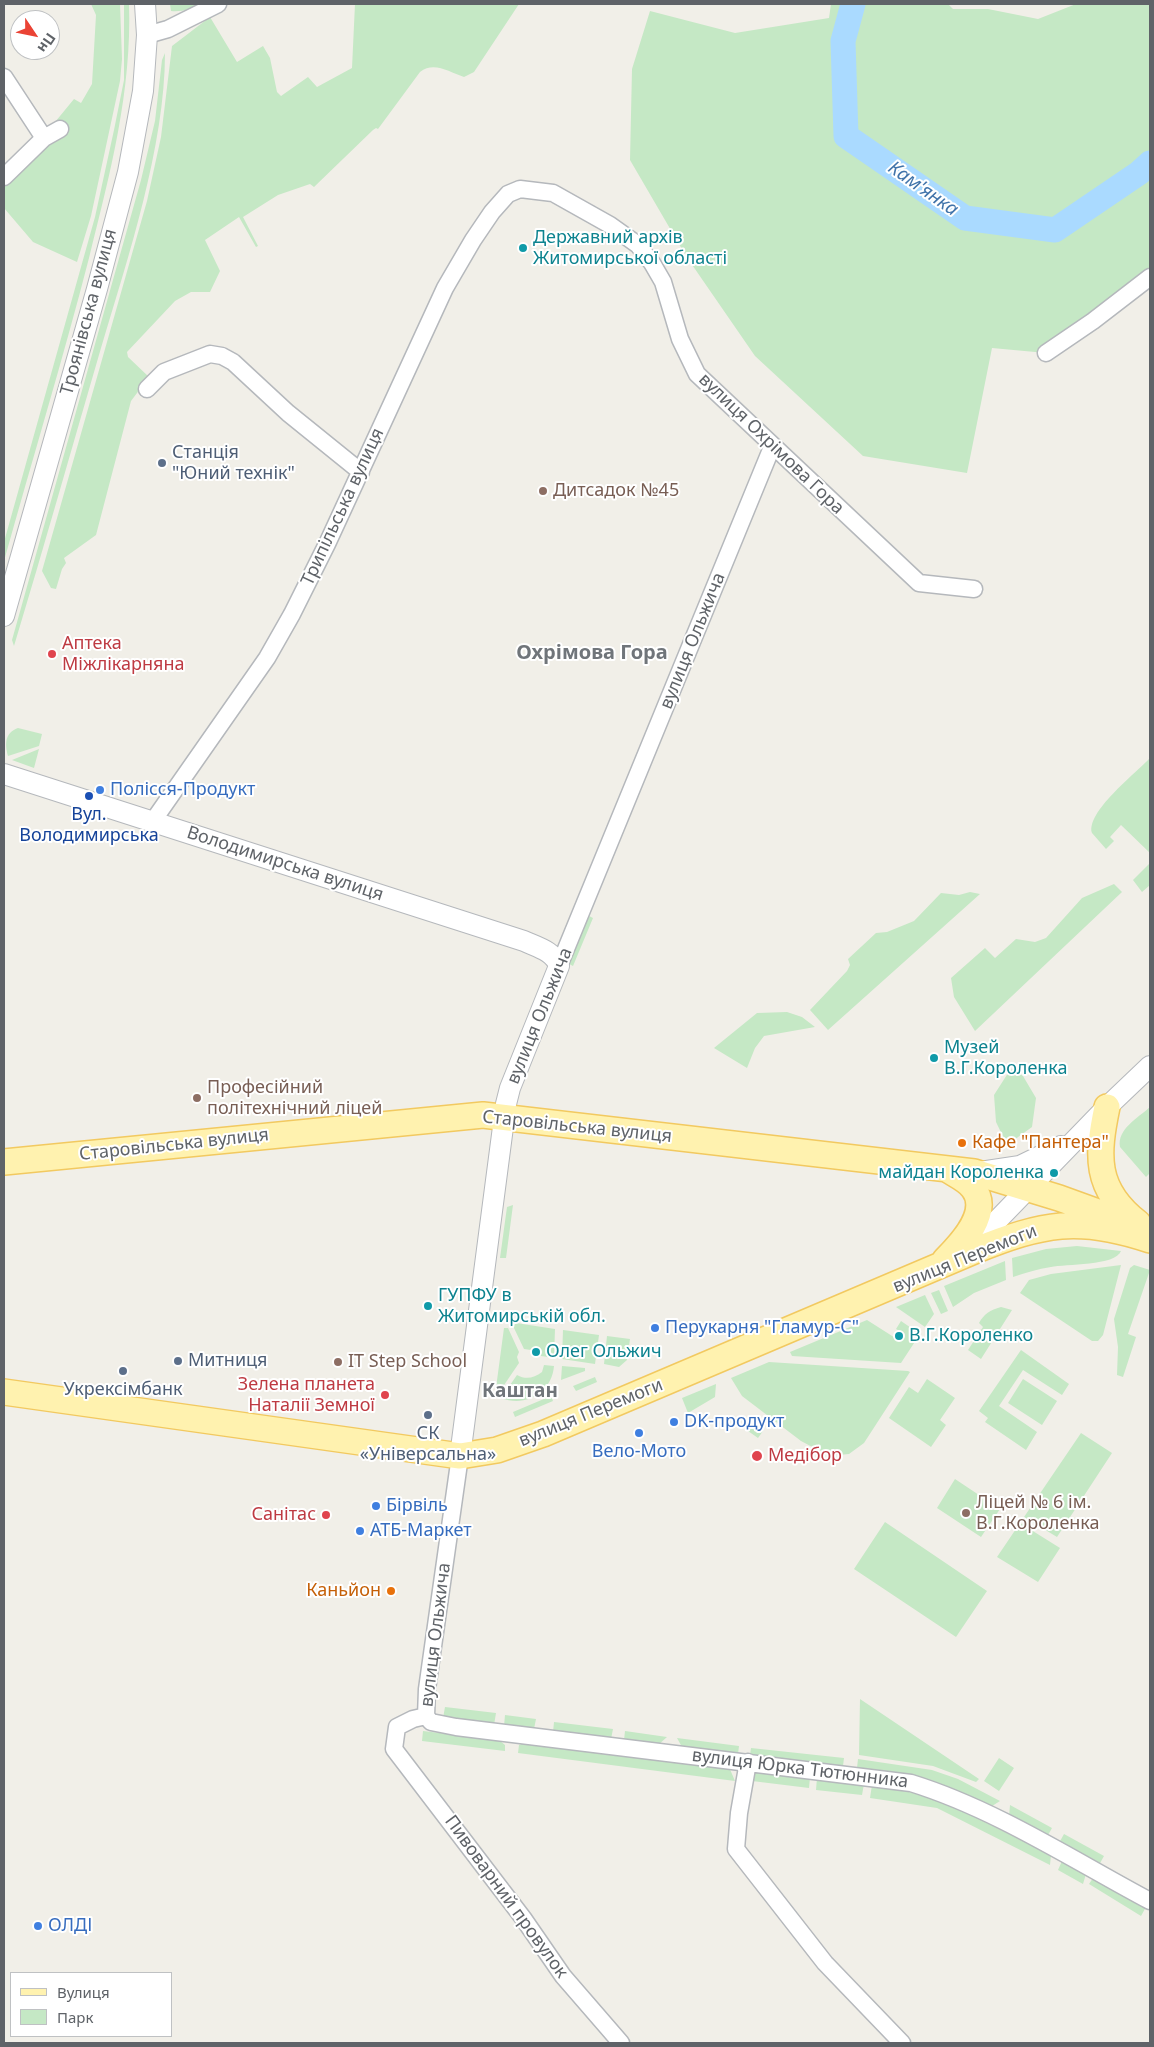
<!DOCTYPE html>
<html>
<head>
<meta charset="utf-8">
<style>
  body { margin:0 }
  #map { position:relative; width:1154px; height:2047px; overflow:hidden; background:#f1efe8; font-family:"Noto Sans",sans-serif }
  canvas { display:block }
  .frame { position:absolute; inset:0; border:5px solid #5f6368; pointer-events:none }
  .legend { position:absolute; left:10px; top:1972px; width:162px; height:65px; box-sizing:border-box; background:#fff; border:1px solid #bfc1c3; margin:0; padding:6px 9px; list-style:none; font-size:15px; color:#5f6368 }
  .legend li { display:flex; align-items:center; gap:10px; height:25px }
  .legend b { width:25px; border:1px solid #bfc1c3 }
  .north { position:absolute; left:10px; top:10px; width:50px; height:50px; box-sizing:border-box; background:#fff; border:1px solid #bfc1c3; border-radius:50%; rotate:124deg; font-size:14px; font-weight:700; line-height:20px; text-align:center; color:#5f6368 }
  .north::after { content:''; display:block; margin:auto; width:18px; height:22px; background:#ea4335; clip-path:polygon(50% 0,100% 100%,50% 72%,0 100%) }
</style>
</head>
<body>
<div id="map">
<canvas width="1154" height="2047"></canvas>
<div class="frame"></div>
<ul class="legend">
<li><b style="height:6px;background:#fff2af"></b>Вулиця</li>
<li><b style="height:14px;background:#c5e8c5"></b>Парк</li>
</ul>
<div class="north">Пн</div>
</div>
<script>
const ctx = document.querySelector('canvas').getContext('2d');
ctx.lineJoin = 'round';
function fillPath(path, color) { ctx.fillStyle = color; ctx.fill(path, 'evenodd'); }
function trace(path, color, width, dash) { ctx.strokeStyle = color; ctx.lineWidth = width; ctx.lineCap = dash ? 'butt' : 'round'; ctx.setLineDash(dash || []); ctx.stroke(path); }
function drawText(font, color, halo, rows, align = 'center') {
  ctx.font = font + ' "Noto Sans",sans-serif'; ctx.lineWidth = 4; ctx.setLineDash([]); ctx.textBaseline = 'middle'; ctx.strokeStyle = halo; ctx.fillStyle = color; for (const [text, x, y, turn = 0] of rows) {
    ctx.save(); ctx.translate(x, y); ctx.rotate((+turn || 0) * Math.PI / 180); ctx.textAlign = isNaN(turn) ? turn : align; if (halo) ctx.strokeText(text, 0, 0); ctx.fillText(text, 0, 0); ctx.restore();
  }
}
fillPath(new Path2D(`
  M91,4H120L122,59L120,81L91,216L77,262L33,242L4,208V184L74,99L81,103L92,84L96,15Z
  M124,4H129C132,91 110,174 89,258C63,359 32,460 4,561V542L95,217L114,130L124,80Z
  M170,4H202C192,9 182,12 171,11Z
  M355,4H519L474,72L464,77C449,72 434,61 420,72L378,129L376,128L373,130L314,187L310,184L278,195L243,217L258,246L256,247L239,217L205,240L220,271L210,292H191L175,301L127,352L128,357L149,377L131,401L96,535L64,558L66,563L62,569L56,589L51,588L42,571L147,201L161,137L172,46L210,17L237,62L263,46L270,58L277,92L281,96L308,77L317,87L352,68Z
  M831,4H948L953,9H988L1038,19L1076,4H1150V277L1046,353L992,348L967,473L863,456L755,356L686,256L630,160L632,69L650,11L735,33L829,18Z
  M165,53C165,146 128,258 101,348C72,447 44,547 14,646L12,640L141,180L155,121L162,60Z
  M18,728L42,734L39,746L8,756C5,745 4,733 18,728Z
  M39,749L34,768L12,760Z
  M1150,758V853L1121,825L1110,837L1114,841L1106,849L1092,833C1086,812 1135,774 1150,758Z
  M1150,863V885L1142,892L1133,880Z
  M1114,884L1122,892L975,1031L954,997L951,978L985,948L995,958L1016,939L1035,942L1046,938L1082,898Z
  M970,892L980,894L828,1030L810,1010L847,971L850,965L848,959L876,933L887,932L914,921L941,893L959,895Z
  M589,916L593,918L573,966L569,964Z
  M787,1012L802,1017L815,1027L764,1036L755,1048L747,1068L714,1048L757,1013Z
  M1014,1069L1023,1076L1036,1098L1032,1127L1007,1145L996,1122L994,1095L1010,1070Z
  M1150,1107V1173L1146,1177L1120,1147C1117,1129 1138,1118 1150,1107Z
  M513,1205L506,1258H500L507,1207Z
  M1077,1246L1121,1251C1116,1266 1065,1264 1051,1267C1038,1269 1025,1273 1013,1277L1012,1258L1046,1249Z
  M1005,1261L1006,1280L974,1293L953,1307L944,1286Z
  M1121,1265L1103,1335L1098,1341H1092L1020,1293L1029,1280L1051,1274Z
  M1134,1265L1150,1270L1128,1334L1136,1337L1123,1377L1117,1375L1118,1347L1114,1319L1130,1268Z
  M939,1290L948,1311L941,1314L931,1293Z
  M925,1295L934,1314L925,1327L896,1307Z
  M1001,1307L1012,1310L981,1359L968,1350L983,1327L979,1323C984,1314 990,1310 1001,1307Z
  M867,1320L900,1341L905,1334L896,1329L901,1321L920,1334L901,1363L792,1356L790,1352Z
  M516,1323L555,1329L554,1358L535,1355L531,1350L524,1349L513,1326Z
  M504,1328H508L519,1352L517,1357L519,1363L500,1391L496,1388Z
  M563,1330L599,1335L595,1364L562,1359Z
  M607,1336L630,1339L627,1360L619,1367L604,1364Z
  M1021,1350L1069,1384L1062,1395L1023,1370L999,1406L1037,1432L1026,1450L985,1422L988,1418L979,1411Z
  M769,1362L908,1371L910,1372L864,1443L849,1454L839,1455L818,1450L801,1441L742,1396L731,1378Z
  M544,1365L554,1366C552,1392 526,1408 501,1398L517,1375C526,1380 534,1378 542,1372Z
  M562,1366L585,1368V1371L561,1380Z
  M595,1377L597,1382L576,1391L573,1386Z
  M927,1379L955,1398L940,1420L946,1425L931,1447L889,1418L909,1387L918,1393Z
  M1023,1379L1057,1401L1042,1425L1008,1403Z
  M716,1384L715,1397L688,1413L682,1398Z
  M551,1396L553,1401L515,1417L513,1412Z
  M743,1417L763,1431L758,1438L748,1431L742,1418Z
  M1081,1433L1112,1453L1057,1537L1024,1517Z
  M955,1479L1000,1509L981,1537L937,1508Z
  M885,1522L987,1591L956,1637L854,1569Z
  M1020,1523L1060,1548L1038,1582L997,1557Z
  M860,1699L979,1779L976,1782L933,1766L859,1755Z
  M445,1707L496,1713L494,1725L443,1718Z
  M505,1715L536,1719L534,1729L504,1726Z
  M554,1722L613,1729L611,1739L553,1732Z
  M423,1731L499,1740L505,1745V1751L422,1741Z
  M625,1731L667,1737L658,1745L624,1740Z
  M677,1738L739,1746L738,1754L682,1747Z
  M524,1743L729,1767L735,1781L518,1753L519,1745Z
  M751,1748L844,1758L843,1766L750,1755Z
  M999,1758L1014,1768L999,1791L984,1781Z
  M858,1759L932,1770L958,1779L1000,1801L989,1808L948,1787L914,1776L857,1768Z
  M754,1770L810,1777L809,1788L752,1781Z
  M817,1778L864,1784L862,1795L816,1790Z
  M872,1785L924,1795L957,1808L1051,1855L1050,1865L937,1808L870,1798Z
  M1010,1805L1052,1828L1047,1837L1009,1817Z
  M1064,1834L1104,1856L1099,1865L1059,1843Z
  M1062,1861L1086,1874L1083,1884L1058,1870Z
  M1093,1878L1146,1907L1141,1916L1089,1884Z`), '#c5e8c5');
trace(new Path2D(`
  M853,4L843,41L846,136L965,218L1055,230L1139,173L1150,163`), '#aadaff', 25);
const minor = new Path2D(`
  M147,35L168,29L218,4
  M4,77L44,138
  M4,177L44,138L60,129
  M1046,353L1093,321L1150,277
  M147,389L164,372L210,354L222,356L233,362L288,413L361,472
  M153,821L267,658L292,614L327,544L445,288L473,240L492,212L508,194L520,189L553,193L610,225L638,245L652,263L663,282L680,339L697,374L919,583L974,589
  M559,966L772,447
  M426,1716L431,1722L456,1727L911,1783C995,1809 1073,1860 1150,1901
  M426,1716L413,1719L397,1727L394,1749L523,1918L563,1976L621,2043
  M426,1716L427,1689L460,1456
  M748,1762L739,1813L736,1849L825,1963L902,2043`);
const tertiary = new Path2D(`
  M4,616L97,289L128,172L143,91L147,35L145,4
  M4,774L524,941C537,947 554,951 559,966L510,1088L506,1104L460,1456
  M980,1172L1020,1166L1061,1146
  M966,1250L983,1235L1107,1107L1150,1066`);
const primary = new Path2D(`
  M1107,1107C1097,1155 1094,1189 1138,1223
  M4,1162L483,1115L974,1172L1059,1198L1117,1219
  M945,1260C961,1244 992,1212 973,1188C967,1180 956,1175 948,1170
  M4,1392L460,1456L497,1450L543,1434L974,1251C1043,1223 1079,1216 1150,1240`);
trace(minor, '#b5b8bc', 19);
trace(tertiary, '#b5b8bc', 22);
trace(primary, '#f2c960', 28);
trace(minor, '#fff', 16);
trace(tertiary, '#fff', 20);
trace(primary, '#fff2af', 25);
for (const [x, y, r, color] of [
  [523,248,5,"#0f9aa8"],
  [162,463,5,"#5c6f8a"],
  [543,491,5,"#8d6e63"],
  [52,654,5,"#e0444e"],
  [100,790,5,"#3f7fe0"],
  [89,796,5,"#1a4fb4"],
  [934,1058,5,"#0f9aa8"],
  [197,1098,5,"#8d6e63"],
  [962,1143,5,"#e8710a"],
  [1054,1173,5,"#0f9aa8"],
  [428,1306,5,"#0f9aa8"],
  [655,1328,5,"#3f7fe0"],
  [899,1336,5,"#0f9aa8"],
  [536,1352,5,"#0f9aa8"],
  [178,1361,5,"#5c6f8a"],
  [338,1362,5,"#8d6e63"],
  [123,1371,5,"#5c6f8a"],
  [385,1395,5,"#e0444e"],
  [428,1415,5,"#5c6f8a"],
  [674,1422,5,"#3f7fe0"],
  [639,1433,5,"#3f7fe0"],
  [757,1456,6,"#e0444e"],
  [376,1506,5,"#3f7fe0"],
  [966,1513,5,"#8d6e63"],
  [326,1515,5,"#e0444e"],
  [360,1531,5,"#3f7fe0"],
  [391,1591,5,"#e8710a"],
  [38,1926,5,"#3f7fe0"]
]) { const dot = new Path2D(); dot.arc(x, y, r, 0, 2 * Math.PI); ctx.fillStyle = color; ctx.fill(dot); trace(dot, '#fff', 2); }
drawText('18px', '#0d838f', '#fff', [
  ["Державний архів",533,238],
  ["Житомирської області",533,259],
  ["Музей",944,1048],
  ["В.Г.Короленка",944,1069],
  ["майдан Короленка",1044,1173,"right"],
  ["ГУПФУ в",438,1296],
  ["Житомирській обл.",438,1317],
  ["В.Г.Короленко",909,1336],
  ["Олег Ольжич",546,1352]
], 'left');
drawText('18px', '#5f6368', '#fff', [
  ["Троянівська вулиця",89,312,-75],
  ["вулиця Охрімова Гора",771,444,44],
  ["Трипільська вулиця",343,507,-65],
  ["вулиця Ольжича",693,641,-68],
  ["Володимирська вулиця",285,864,18],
  ["вулиця Ольжича",540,1016,-68],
  ["Старовільська вулиця",577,1127,6],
  ["Старовільська вулиця",174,1145,-6],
  ["вулиця Перемоги",965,1259,-22],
  ["вулиця Перемоги",591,1413,-22],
  ["вулиця Ольжича",436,1635,-83],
  ["вулиця Юрка Тютюнника",800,1769,7],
  ["Пивоварний провулок",506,1897,54]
]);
drawText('18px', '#4e5e75', '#fff', [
  ["Станція",172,453],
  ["\"Юний технік\"",172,474],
  ["Митниця",188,1361],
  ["Укрексімбанк",123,1390,"center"],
  ["СК",428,1434,"center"],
  ["«Універсальна»",428,1455,"center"]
], 'left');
drawText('18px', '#785e54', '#fff', [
  ["Дитсадок №45",553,491],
  ["Професійний",207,1088],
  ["політехнічний ліцей",207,1109],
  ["IT Step School",348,1362],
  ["Ліцей № 6 ім.",976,1503],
  ["В.Г.Короленка",976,1524]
], 'left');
drawText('18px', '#be3a42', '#fff', [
  ["Аптека",62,644],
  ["Міжлікарняна",62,665],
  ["Зелена планета",375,1385,"right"],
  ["Наталії Земної",375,1406,"right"],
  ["Медібор",768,1456],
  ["Санітас",316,1515,"right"]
], 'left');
drawText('18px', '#366cbe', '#fff', [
  ["Полісся-Продукт",110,790],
  ["Перукарня \"Гламур-С\"",665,1328],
  ["DK-продукт",684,1422],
  ["Вело-Мото",639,1452,"center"],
  ["Бірвіль",386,1506],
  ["АТБ-Маркет",370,1531],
  ["ОЛДІ",48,1926]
], 'left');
drawText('18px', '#164399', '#fff', [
  ["Вул.",89,815],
  ["Володимирська",89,836]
]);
drawText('18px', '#c56008', '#fff', [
  ["Кафе \"Пантера\"",972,1143],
  ["Каньйон",381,1591,"right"]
], 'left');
drawText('italic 19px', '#4174aa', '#fff', [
  ["Кам'янка",923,189,35]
]);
drawText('bold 19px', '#70757a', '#fff', [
  ["Каштан",520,1392]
]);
drawText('bold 20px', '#70757a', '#fff', [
  ["Охрімова Гора",592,653]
]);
</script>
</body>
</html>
